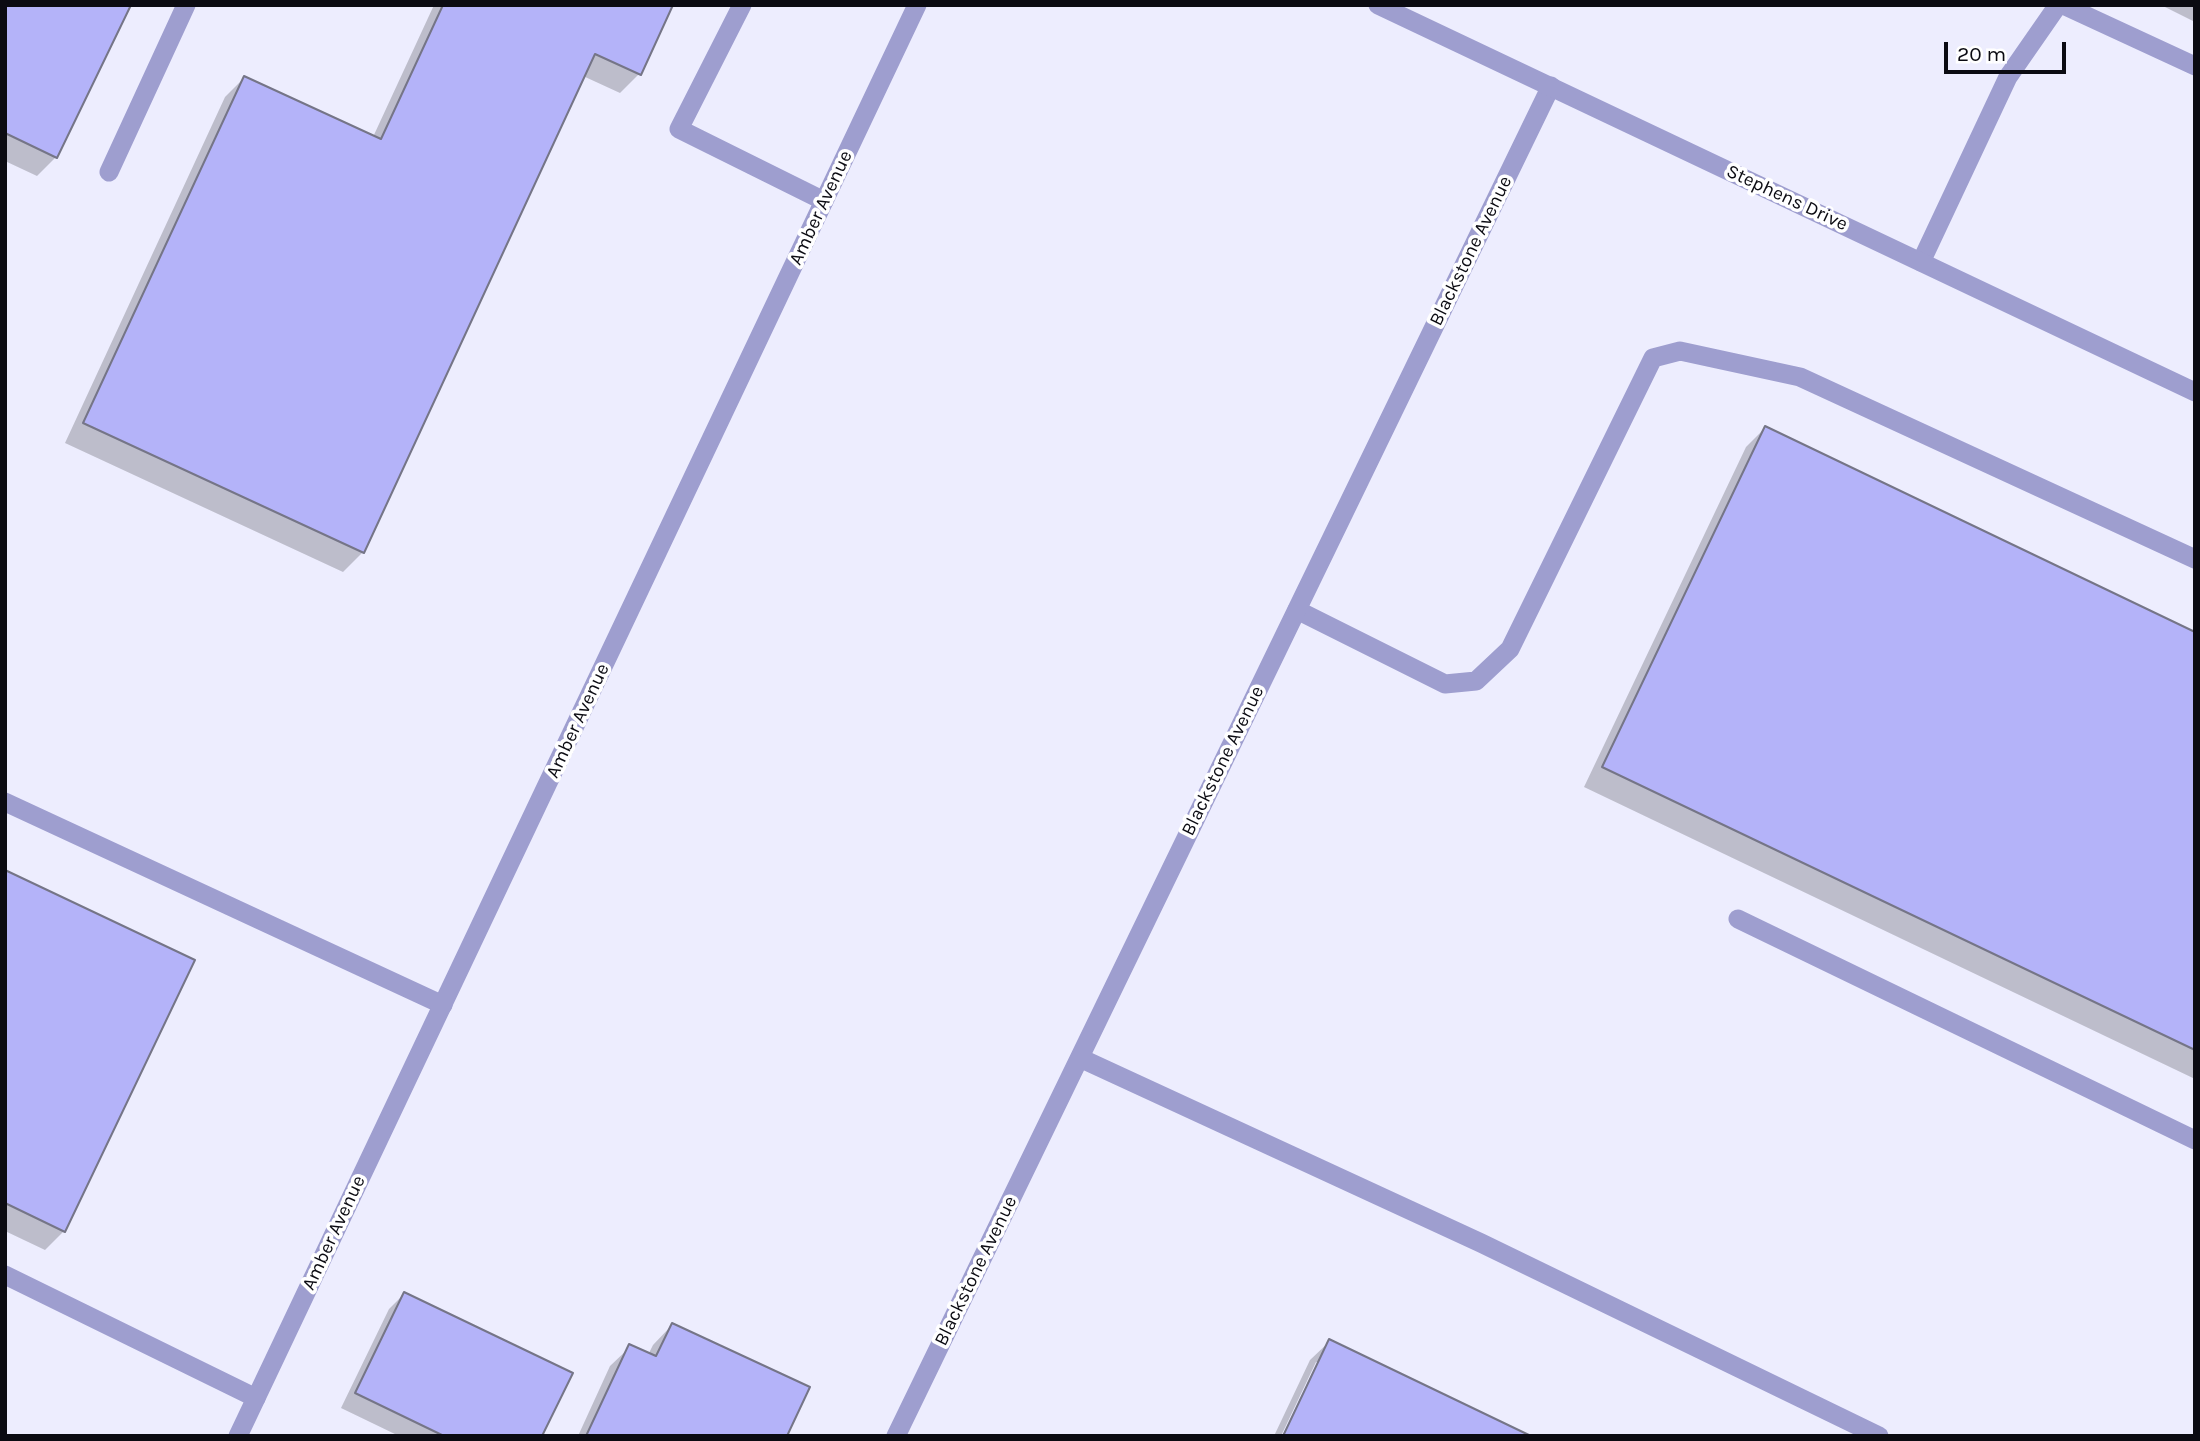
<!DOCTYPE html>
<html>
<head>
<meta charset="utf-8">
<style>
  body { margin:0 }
  #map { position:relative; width:2200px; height:1441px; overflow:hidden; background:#f8f8fc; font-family:Karla,sans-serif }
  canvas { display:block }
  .frame { position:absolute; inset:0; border:7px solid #0b0b12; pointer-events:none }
  .scale { position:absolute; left:1944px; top:42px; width:122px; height:32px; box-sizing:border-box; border:4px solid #0b0b12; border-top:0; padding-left:9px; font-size:21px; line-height:24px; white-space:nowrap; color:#0b0b12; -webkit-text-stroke:5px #fff; paint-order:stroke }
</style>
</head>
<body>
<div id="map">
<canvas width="2200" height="1441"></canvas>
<div class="frame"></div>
<div class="scale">20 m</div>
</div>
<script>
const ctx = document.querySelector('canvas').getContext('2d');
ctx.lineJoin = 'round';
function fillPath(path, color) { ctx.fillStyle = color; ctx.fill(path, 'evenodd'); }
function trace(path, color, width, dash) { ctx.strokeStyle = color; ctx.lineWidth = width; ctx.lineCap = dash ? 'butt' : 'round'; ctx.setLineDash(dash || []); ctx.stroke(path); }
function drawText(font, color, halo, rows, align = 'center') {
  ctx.font = font + ' Karla,sans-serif'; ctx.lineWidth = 7; ctx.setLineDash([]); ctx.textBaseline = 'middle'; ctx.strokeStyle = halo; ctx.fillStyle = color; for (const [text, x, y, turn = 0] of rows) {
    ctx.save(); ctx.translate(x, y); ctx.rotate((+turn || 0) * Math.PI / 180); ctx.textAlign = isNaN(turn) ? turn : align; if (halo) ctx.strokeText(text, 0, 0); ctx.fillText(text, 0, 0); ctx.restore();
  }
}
fillPath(new Path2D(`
  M5,5H2195V1436H5Z`), '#ededfe');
fillPath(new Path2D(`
  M5,5L56,157L37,176L5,161Z
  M434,5H671L639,74L620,93L583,76L363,552L343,572L65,443L225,97L244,78L373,137Z
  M2161,5H2195V22Z
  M1765,428L2195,634V1079L1584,787L1746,447Z
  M5,872L64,1231L45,1250L5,1231Z
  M404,1294L540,1436H399L341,1408L389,1309Z
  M672,1325L785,1436H578L610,1366L630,1347L648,1355L653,1345Z
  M1330,1341L1320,1362H1316L1281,1436H1274L1310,1360Z`), '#0003');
const building = new Path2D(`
  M5,5H131L57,158L5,133Z
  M443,5H673L641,75L595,54L364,553L83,423L244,76L381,139Z
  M1765,426L2195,632V1050L1602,767Z
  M5,870L195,960L65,1232L5,1203Z
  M404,1292L573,1373L542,1436H444L355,1393Z
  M672,1323L810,1387L787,1436H586L629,1344L656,1356Z
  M1329,1339L1531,1436H1283Z`);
fillPath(building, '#b4b3f9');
trace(building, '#757587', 2);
trace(new Path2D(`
  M742,5L679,129L824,201
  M2063,5L2195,66
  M109,172L186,5
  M1921,262L2008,77L2058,5
  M1297,610L1445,684L1476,681L1510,649L1653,358L1680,351L1800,377L2195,559
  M5,802L443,1005
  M1738,919L2195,1140
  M1080,1058L1481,1243L1879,1436
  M5,1275L256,1398`), '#9e9ecf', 19);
trace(new Path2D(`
  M238,1436L917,5
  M896,1436L1551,86`), '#9e9ecf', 19);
trace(new Path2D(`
  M1378,5L2195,392`), '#9e9ecf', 19);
drawText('19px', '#0b0b12', '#fff', [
  ["Stephens Drive",1787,198,25],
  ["Amber Avenue",821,208,-65],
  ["Blackstone Avenue",1471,251,-64],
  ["Amber Avenue",578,721,-65],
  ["Blackstone Avenue",1223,761,-64],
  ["Amber Avenue",334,1233,-65],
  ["Blackstone Avenue",976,1271,-64]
]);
</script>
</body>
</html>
